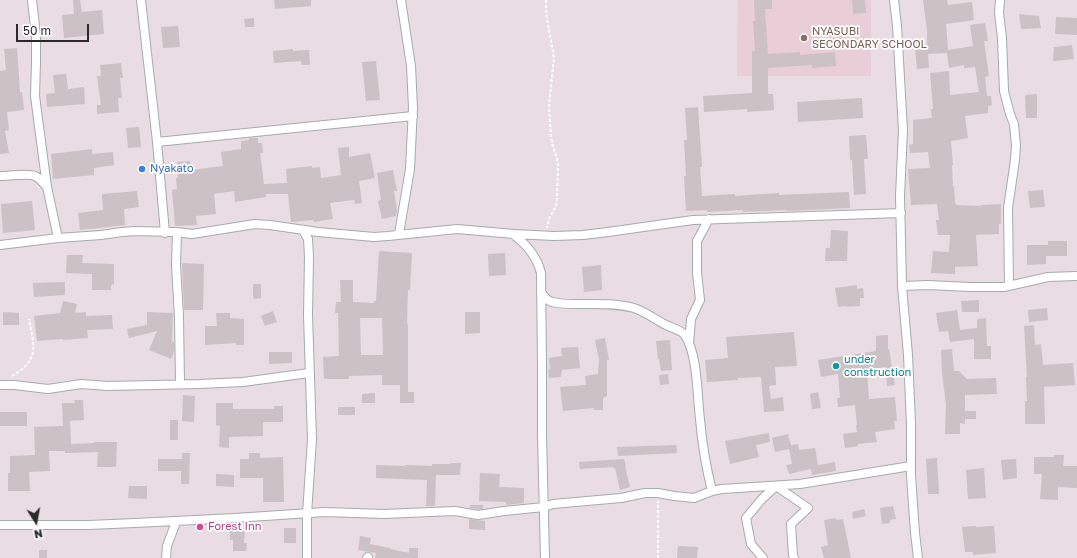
<!DOCTYPE html>
<html>
<head>
<meta charset="utf-8">
<style>
  body { margin:0 }
  #map { position:relative; width:1077px; height:558px; overflow:hidden; background:#e9dce2; font-family:"Golos Text",sans-serif }
  canvas { display:block }
  .north { position:absolute; left:16px; top:502px; width:40px; height:40px; -webkit-text-stroke:3px #fff; paint-order:stroke; rotate:169deg; font-size:11px; font-weight:700; line-height:16px; text-align:center; color:#292929 }
  .north::after { content:''; display:block; margin:auto; width:14px; height:18px; background:#292929; clip-path:polygon(50% 0,100% 100%,50% 72%,0 100%) }
  .scale { position:absolute; left:16px; top:24px; width:73px; height:18px; box-sizing:border-box; border:2px solid #292929; border-top:0; padding-left:5px; font-size:12px; line-height:14px; white-space:nowrap; color:#292929; -webkit-text-stroke:3px #fff; paint-order:stroke }
</style>
</head>
<body>
<div id="map">
<canvas width="1077" height="558"></canvas>
<div class="north">N</div>
<div class="scale">50 m</div>
</div>
<script>
const ctx = document.querySelector('canvas').getContext('2d');
ctx.lineJoin = 'round';
function fillPath(path, color) { ctx.fillStyle = color; ctx.fill(path, 'evenodd'); }
function trace(path, color, width, dash) { ctx.strokeStyle = color; ctx.lineWidth = width; ctx.lineCap = dash ? 'butt' : 'round'; ctx.setLineDash(dash || []); ctx.stroke(path); }
function drawText(font, color, halo, rows, align = 'center') {
  ctx.font = font + ' "Golos Text",sans-serif'; ctx.lineWidth = 3.5; ctx.setLineDash([]); ctx.textBaseline = 'middle'; ctx.strokeStyle = halo; ctx.fillStyle = color; for (const [text, x, y, turn = 0] of rows) {
    ctx.save(); ctx.translate(x, y); ctx.rotate((+turn || 0) * Math.PI / 180); ctx.textAlign = isNaN(turn) ? turn : align; if (halo) ctx.strokeText(text, 0, 0); ctx.fillText(text, 0, 0); ctx.restore();
  }
}
fillPath(new Path2D(`
  M738,0H871V76H737Z`), '#e9ced7');
fillPath(new Path2D(`
  M73,0H80L82,12L102,10L104,34L64,38L62,15L74,14Z
  M274,0H311V6L275,9Z
  M754,0H772V9H765L768,54L800,52V55L835,52L836,66L812,68V65L768,68V94H773L774,110L747,112V109L704,112L703,96L752,93V51H755L753,21H755Z
  M852,0H865L866,13L853,14Z
  M923,0H947L948,5L972,2L974,20L946,24L948,50L973,46L970,25L985,23L988,41H984L989,76L985,77L987,96H991L992,105L988,106V113L965,116L968,138L951,141L953,165H952L953,186H954L955,203H956V205L981,206V205L1001,204V224H999V234L976,235L978,266L955,267V274L931,273L933,251L949,252L950,235H938L936,220H939L937,204L911,205L908,169L930,168L928,152L910,153L909,145L913,144V120L932,118L931,109H933L930,73L949,71L950,95L979,92L975,67L964,68V65L949,68L947,53L928,54L929,68L917,69L915,49L927,48V30Z
  M1019,14L1039,16L1041,28L1021,29Z
  M1056,17L1077,18V35L1055,34Z
  M254,18V27H245L244,19Z
  M178,26L180,47L163,48L161,27Z
  M1072,45L1074,59L1053,61L1054,47Z
  M17,48L20,92H22L24,110L7,112L9,130L5,131L9,153L0,154V71L6,70L4,49Z
  M293,49V51L309,50L310,65H302L301,61L274,63L273,51Z
  M376,61L380,100L366,101L362,62Z
  M121,63L123,78H120L122,98H118L119,112L97,114V105H101L97,76H101L100,65Z
  M66,74L68,89L84,87L85,104L47,107L46,94L55,93L53,75Z
  M1037,94V118H1026L1025,95Z
  M862,98L863,118L798,122L797,102Z
  M698,107L702,167H700L702,196L735,194V196L779,193V195L849,192L850,208L787,211V210L743,212V210L707,212V210L686,211L684,176H686L684,140H687L685,108Z
  M139,127L141,147L128,148L126,128Z
  M866,135L868,159H864L866,194L854,195L852,160H850L849,136Z
  M249,138H258V143H262L263,153H260L264,184L287,183L286,169L312,166V168L320,167L321,178L341,175L338,148L349,147V157L370,153L375,178L359,181L362,203L355,204L354,200L330,203L333,219L314,222L313,220L291,222L288,194H266V197L235,202L234,191L214,194L216,214L196,216L197,225L175,226L172,190L177,189L176,178H178L177,162L190,161L191,170L223,166L221,152L241,149V141L249,140Z
  M92,149V154L113,152L114,165L94,168V175L53,179L51,154Z
  M393,170L397,191H394L397,210L396,216L382,219L378,201L381,200L377,173Z
  M1043,190L1045,207L1030,208L1028,191Z
  M137,191L139,207L124,209L125,225L80,230L78,213L103,210L102,194Z
  M32,201L35,230L3,233L1,204Z
  M831,230L848,231L847,261H825L826,248H830Z
  M1048,241H1067V256H1046V264L1027,265V245H1048Z
  M379,251L412,253L410,290H408L407,324H408V392H414V403H400V385H382V375L349,376V379H324L323,357L339,356L338,313H335L336,302H341L340,280H353V302L374,303V301H376ZM360,318H382L383,355H361Z
  M505,253L506,275L489,276L488,254Z
  M67,255H83L82,263L114,264V284L111,285V290H92V274L66,273Z
  M182,263L204,264L203,310H184Z
  M601,265L602,290L584,292L582,267Z
  M65,282V295L34,297L33,283Z
  M253,284H261V298L254,299L253,295Z
  M857,285V289L863,288L864,298H860V306L846,307V306L838,307L835,288Z
  M979,300V312H962L961,301Z
  M63,301L77,304L75,313L86,312V316L112,315L113,329L87,330L88,338L63,340V339L37,341L34,316L60,313Z
  M1047,308L1048,320L1029,322L1028,310Z
  M957,310L960,330L977,328V319L986,318L987,346H991V359H974V339L950,342L948,331L939,332L936,313Z
  M273,311L277,322L265,326L261,316Z
  M3,312L19,313V325H3Z
  M147,312L173,313L172,342H174V351L171,359L149,350L157,331L129,338L127,329L147,325Z
  M465,312H480V333L465,334Z
  M216,313H230V318L244,319V345H236V343L205,345V326H217Z
  M1034,325L1035,345L1041,344L1043,365L1073,363L1075,385L1044,387L1045,424H1025V401H1027L1026,377H1027L1024,326Z
  M794,332L797,366L775,367L776,385L769,386L771,399L783,397L784,411L764,412L761,377L738,378V380L707,382L705,360L728,358L726,337Z
  M888,335V349H889L895,385L887,386L886,367L867,370L869,399L895,397L897,421H894L895,429L875,432L877,442L858,444V446L845,448L843,434L857,432L856,425H857L855,405L838,407L837,398H840L838,374L821,377L818,360L876,351V336Z
  M605,338L609,360H607V396L603,398V410H594V408L563,411L560,387L586,385L585,376L598,374L599,360L595,340Z
  M670,340L672,370L661,371L659,359H658L656,341Z
  M578,347L580,368L562,370L561,377L549,378L548,369H550L549,358L562,356L561,348Z
  M952,349L954,371H959L967,379L996,378L997,394L965,395V411H976V419H965V424L960,423V434H945L946,405L942,373L941,350Z
  M269,352H292V363L269,364Z
  M668,374L669,384L660,385L659,375Z
  M818,392L821,408L812,409L810,394Z
  M375,393V403H362V394Z
  M183,395L195,396L194,422L182,421Z
  M74,400H83L84,420L70,421L71,444L94,443V442H117L116,467H97L98,452L65,453V451H49L50,471L29,472L30,491H8V473H10V456L35,455L34,427L63,426L62,403H75Z
  M216,403H233V409H274V406H283V422H263V436L229,437V448L219,447L220,426L216,425Z
  M338,407H355V415H338Z
  M0,412H27V426H0Z
  M170,420H178V440H170Z
  M769,433L770,442L756,445L759,457L730,464L725,441Z
  M788,434L791,445L798,444L799,450L815,448L818,465L835,462L836,471L812,475L811,469L789,474L786,465L792,464L789,449L775,452L772,438Z
  M676,445L677,453L618,456L617,447Z
  M182,453H190L189,484H181V471H158V459H182Z
  M249,453H260V458L283,457L284,502H263V478H240V459H249Z
  M1054,455H1064L1063,466H1077V488L1058,487V500L1040,499L1042,474H1034V457H1054Z
  M937,458L939,494H928L926,459Z
  M624,459L626,466H625L630,487L620,490L615,468L614,469L613,467L580,469L579,462Z
  M1016,459L1017,478L1003,480L1001,460Z
  M450,463H461L460,475H436L435,506H426L427,480L376,478V465L405,466V465L432,466V464H450Z
  M984,468L986,498L968,499L966,470Z
  M480,473L500,474L499,487L524,488V503L506,505V502L479,501Z
  M216,474L234,475V487L216,486Z
  M129,486H147V499L128,498Z
  M470,505H483V509H478L470,508Z
  M893,506L896,519L890,520V523L882,524L880,508Z
  M864,509L866,516L853,519L852,512Z
  M836,518V520L843,519L851,558H824L821,547L828,545L824,520Z
  M469,519L485,521V530L469,529Z
  M976,526V527L994,526L996,553L973,555V552H965L962,527Z
  M284,528H296V543H284Z
  M230,530L245,531L244,543H247L246,551H233V540H230Z
  M360,536L371,538L370,544L390,548V549L409,553V548H418V558H375L376,553L358,550Z
  M678,546L698,547L697,558H677Z
  M39,550H47V558H39Z`), '#ccc1c5');
const street = new Path2D(`
  M32,0L36,36V62L35,96L47,187L58,238
  M141,0L157,142L165,233
  M894,0L897,26L903,130L900,196L902,286L908,355L911,424V476L915,533L918,558
  M1000,0L999,13L1002,38L1004,91L1010,114L1014,124L1016,146L1015,160L1008,208L1009,286
  M157,142L413,116
  M0,176C8,176 28,173 35,176C40,178 43,183 47,187
  M303,230L308,239L309,257L308,315L312,439L307,514V558
  M177,232L176,265L179,317L180,384
  M399,234L410,169L413,108L411,66L401,0
  M514,235C526,244 537,257 541,273L542,367V435L545,558
  M0,245L58,238L101,235L122,232L135,231L177,232L192,234L255,224L270,225L318,232L374,237L388,236L457,229L514,234L554,236L583,235L608,232L693,220L901,213
  M902,286L928,285L970,287H1004L1048,277L1077,276
  M541,292C544,296 547,301 552,302C560,304 569,304 576,304C595,304 616,303 634,308C646,312 656,320 666,325C672,328 681,330 685,335C698,356 697,395 700,419C702,443 706,467 712,491
  M689,343L691,319L700,300L697,273V241L709,219
  M0,385H14L48,389L81,384L108,386L200,384L243,382L309,373
  M0,525H89L135,523L235,518L325,512L384,514L455,511L478,515L504,511L544,507L553,504L621,498L645,493H658L674,496L694,498L712,491L722,489L800,484L911,466
  M166,558L167,546L176,522
  M367,558L368,557
  M763,558L751,544L746,518L762,499L776,486L808,508L791,524L793,555L794,558`);
trace(street, '#a3adab', 10);
trace(new Path2D(`
  M546,0V13L554,58L549,105L551,137L553,147L557,159L558,166L557,200L556,206L549,219L547,228
  M12,376C40,360 34,346 29,319
  M658,558V501`), '#fff', 2, [3, 2]);
trace(street, '#fff', 8);
for (const [x, y, r, color] of [
  [804,38,4,"#8d6e63"],
  [142,169,4,"#3f7fe0"],
  [836,366,4,"#0f9aa8"],
  [200,527,4,"#d1479c"]
]) { const dot = new Path2D(); dot.arc(x, y, r, 0, 2 * Math.PI); ctx.fillStyle = color; ctx.fill(dot); trace(dot, '#fff', 1.5); }
drawText('11px', '#785e54', '#fff', [
  ["NYASUBI",812,32],
  ["SECONDARY SCHOOL",812,45]
], 'left');
drawText('11px', '#366cbe', '#fff', [
  ["Nyakato",150,169]
], 'left');
drawText('11px', '#0d838f', '#fff', [
  ["under",844,360],
  ["construction",844,373]
], 'left');
drawText('11px', '#b23c85', '#fff', [
  ["Forest Inn",208,527]
], 'left');
</script>
</body>
</html>
